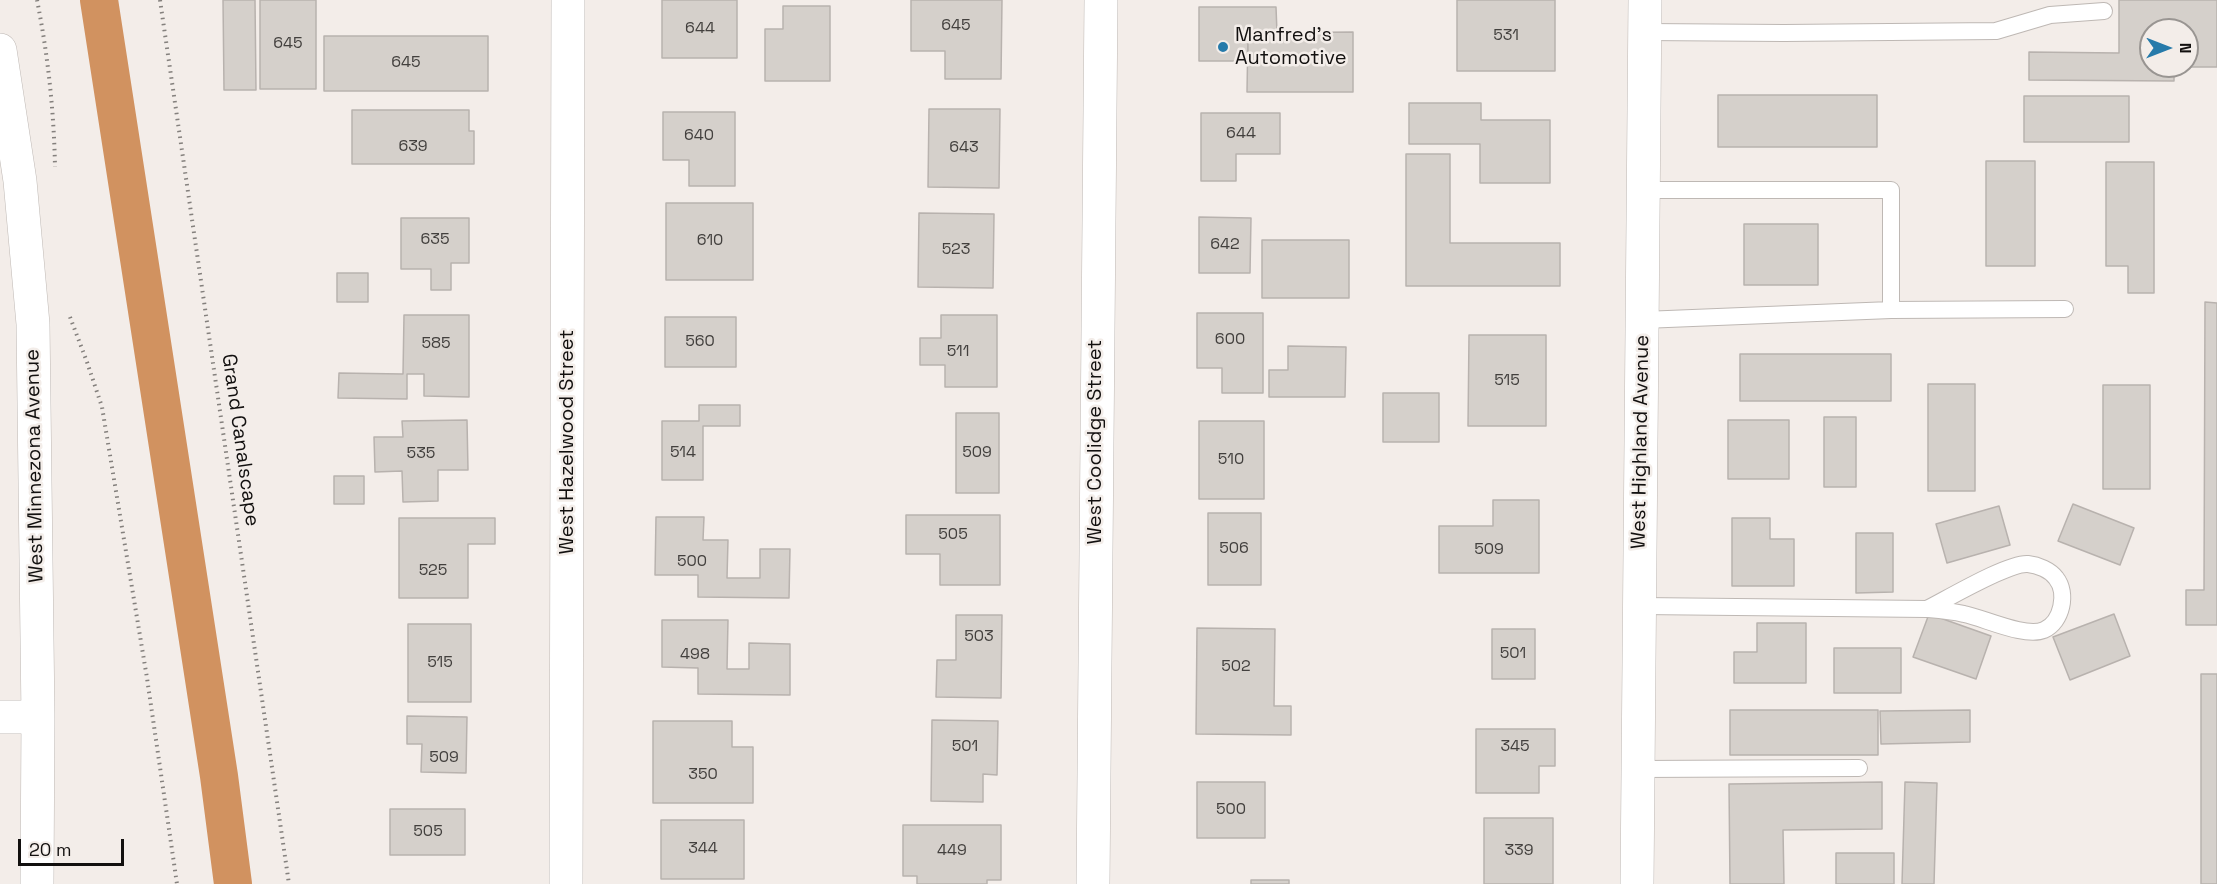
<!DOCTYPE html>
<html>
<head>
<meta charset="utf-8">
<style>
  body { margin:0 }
  #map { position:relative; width:2217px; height:884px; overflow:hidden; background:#f3ede9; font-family:"Space Grotesk",sans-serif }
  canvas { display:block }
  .north { position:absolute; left:2139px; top:18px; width:60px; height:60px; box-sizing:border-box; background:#f3ede9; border:2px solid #999592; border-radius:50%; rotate:90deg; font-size:16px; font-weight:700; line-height:24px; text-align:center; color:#12100f }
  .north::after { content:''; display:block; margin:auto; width:21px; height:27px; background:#267aaa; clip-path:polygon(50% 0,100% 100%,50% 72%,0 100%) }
  .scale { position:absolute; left:18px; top:839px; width:106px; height:27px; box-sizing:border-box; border:3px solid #12100f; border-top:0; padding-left:8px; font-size:18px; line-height:21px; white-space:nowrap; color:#12100f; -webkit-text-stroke:4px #f3ede9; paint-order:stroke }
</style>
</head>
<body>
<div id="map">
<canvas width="2217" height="884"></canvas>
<div class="north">N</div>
<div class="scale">20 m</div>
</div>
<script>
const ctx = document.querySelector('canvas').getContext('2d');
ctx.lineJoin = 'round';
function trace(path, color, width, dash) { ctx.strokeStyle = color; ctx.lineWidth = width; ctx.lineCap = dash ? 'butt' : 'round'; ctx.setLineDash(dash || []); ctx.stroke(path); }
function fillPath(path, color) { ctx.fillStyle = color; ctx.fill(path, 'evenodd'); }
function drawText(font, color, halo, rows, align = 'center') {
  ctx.font = font + ' "Space Grotesk",sans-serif'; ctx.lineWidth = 5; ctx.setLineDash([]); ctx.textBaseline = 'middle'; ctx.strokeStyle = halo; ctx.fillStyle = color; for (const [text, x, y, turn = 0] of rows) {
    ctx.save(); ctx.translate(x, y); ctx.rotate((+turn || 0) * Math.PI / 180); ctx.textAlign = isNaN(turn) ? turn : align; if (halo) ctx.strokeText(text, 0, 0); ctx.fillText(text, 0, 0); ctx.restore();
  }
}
trace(new Path2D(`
  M99,0L219,776L233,884`), '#d19260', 38);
const building = new Path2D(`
  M223,0H255L256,90H224Z
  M260,0H316V89H260Z
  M662,0H737V58H662Z
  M911,0H1002L1001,79H945V51H911Z
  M1457,0H1555V71H1457Z
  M2119,0H2217V67H2174V81L2029,80V52L2119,53ZM2151,30H2187V66H2151Z
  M783,6H830V81H765V29H783Z
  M1199,7H1276L1277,33H1248V61H1199Z
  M1353,32V92H1247L1248,33Z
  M324,36H488V91H324Z
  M1718,95H1877V147H1718Z
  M2024,96H2129V142H2024Z
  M1409,103H1481V120H1550V183H1480V144H1409Z
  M929,109H1000L999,188L928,187Z
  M352,110H469V131H474V164H352Z
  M663,112H735V186H689V160H663Z
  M1201,113H1280V154H1236V181H1201Z
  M1406,154H1450V243H1560V286H1406Z
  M1986,161H2035V266H1986Z
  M2106,162H2154V293H2128V266H2106Z
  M666,203H753V280H666Z
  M919,213L994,214L993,288L918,287Z
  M1199,217L1251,218L1250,273H1199Z
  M401,218H469V263H451V290H431V269H401Z
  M1744,224H1818V285H1744Z
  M1262,240H1349V298H1262Z
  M337,273H368V302H337Z
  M2205,302L2217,303V625H2186V590H2204Z
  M1197,313H1263V393H1222V368H1197Z
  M404,315H469V397L424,396V374H407V399L338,398L339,373L403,374Z
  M941,315H997V387H945V365H920V338H941Z
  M665,317H736V367H665Z
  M1469,335H1546V426H1468Z
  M1288,346L1346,347L1345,397H1269V370H1288Z
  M1740,354H1891V401H1740Z
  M1928,384H1975V491H1928Z
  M2103,385H2150V489H2103Z
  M1383,393H1439V442H1383Z
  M699,405H740V426H703V480H662V421H699Z
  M956,413H999V493H956Z
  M1824,417H1856V487H1824Z
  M467,420L468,470H438V501L403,502L402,471L375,472L374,437H403L402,421Z
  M1728,420H1789V479H1728Z
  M1199,421H1264V499H1199Z
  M334,476H364V504H334Z
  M1493,500H1539V573H1439V526H1493Z
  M2073,504L2134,528L2120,565L2058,541Z
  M1999,506L2010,545L1947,563L1936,524Z
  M1208,513H1261V585H1208Z
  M906,515H1000V585H940V554H906Z
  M656,517H704L703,540H728L727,578H760V549H790L789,598L698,597V575H655Z
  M399,518H495V544H468V598H399Z
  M1732,518H1770V539H1794V586H1732Z
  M1856,533H1893V592L1856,593Z
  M1929,614L1991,636L1976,679L1913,657Z
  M2114,614L2130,656L2070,680L2053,637Z
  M956,615H1002L1001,698L936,697L937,660H956Z
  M662,620H728L727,669H749V643L790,644V695L698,694V668L662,667Z
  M1757,623H1806V683H1734V652H1757Z
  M408,624H471V702H408Z
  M1197,628L1275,629L1274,706H1291V735L1196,734Z
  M1492,629H1535V679H1492Z
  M1834,648H1901V693H1834Z
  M2201,674H2217V884H2201Z
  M1730,710H1878V755H1730Z
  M1970,710V742L1881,744L1880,711Z
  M407,716L467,717L466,773L421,772L422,744H407Z
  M932,720L998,721L997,775L983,774V802L931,801Z
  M653,721H732V747H753V803H653Z
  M1476,729H1555V766H1539V793H1476Z
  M1197,782H1265V838H1197Z
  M1882,782V829L1783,830L1784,884H1730L1729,784Z
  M1905,782L1937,783L1934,884H1902Z
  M390,809H465V855H390Z
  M1484,818H1553V884H1484Z
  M661,820H744V879H661Z
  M903,825H1001V880H987V884H917V876H903Z
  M1836,853H1894V884H1836Z
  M1251,880H1289V884H1251Z`);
fillPath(building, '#d5d0cb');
trace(building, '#b8b2ae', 1.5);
const lane = new Path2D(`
  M1645,32L1784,33L1996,31L2050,15L2104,11
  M1891,310L2065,309
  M1643,320L1891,310V190H1644
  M1641,606L1927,609C1939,610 1952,611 1964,614C1984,618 2025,638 2044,630C2062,622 2068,593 2056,578C2050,570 2038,565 2028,564C2009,562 1947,599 1927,609
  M1638,769L1859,768`);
const street = new Path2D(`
  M0,50L20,181L33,324L38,717L37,884
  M0,717H38
  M566,884L568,0
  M1093,884L1101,0
  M1637,884L1645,0`);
trace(lane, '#beb8b4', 18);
trace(street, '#beb8b4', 34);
trace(new Path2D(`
  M37,0C48,55 54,112 55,167
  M160,0L289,884
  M70,317L87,362L102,407L147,678L177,884`), '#84807d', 4, [1.5, 4.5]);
trace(lane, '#fff', 16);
trace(street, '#fff', 33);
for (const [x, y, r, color] of [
  [1223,47,6,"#267aaa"]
]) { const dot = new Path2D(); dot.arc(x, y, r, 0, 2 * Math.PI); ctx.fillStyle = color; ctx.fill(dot); trace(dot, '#f3ede9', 2); }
drawText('16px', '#43403e', null, [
  ["645",956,26],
  ["644",700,29],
  ["531",1506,36],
  ["645",288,44],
  ["645",406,63],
  ["644",1241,134],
  ["640",699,136],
  ["639",413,147],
  ["643",964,148],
  ["635",435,240],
  ["610",710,241],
  ["642",1225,245],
  ["523",956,250],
  ["600",1230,340],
  ["560",700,342],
  ["585",436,344],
  ["511",958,352],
  ["515",1507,381],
  ["514",683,453],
  ["509",977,453],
  ["535",421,454],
  ["510",1231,460],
  ["505",953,535],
  ["506",1234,549],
  ["509",1489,550],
  ["500",692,562],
  ["525",433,571],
  ["503",979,637],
  ["501",1513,654],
  ["498",695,655],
  ["515",440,663],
  ["502",1236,667],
  ["501",965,747],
  ["345",1515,747],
  ["509",444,758],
  ["350",703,775],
  ["500",1231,810],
  ["505",428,832],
  ["344",703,849],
  ["449",952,851],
  ["339",1519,851]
]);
drawText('20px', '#12100f', '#f3ede9', [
  ["Manfred's",1235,36],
  ["Automotive",1235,59]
], 'left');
drawText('20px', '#12100f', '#f3ede9', [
  ["Grand Canalscape",240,440,82],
  ["West Hazelwood Street",568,442,-90],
  ["West Coolidge Street",1096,442,-90],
  ["West Highland Avenue",1641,442,-89],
  ["West Minnezona Avenue",35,466,-91]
]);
</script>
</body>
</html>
